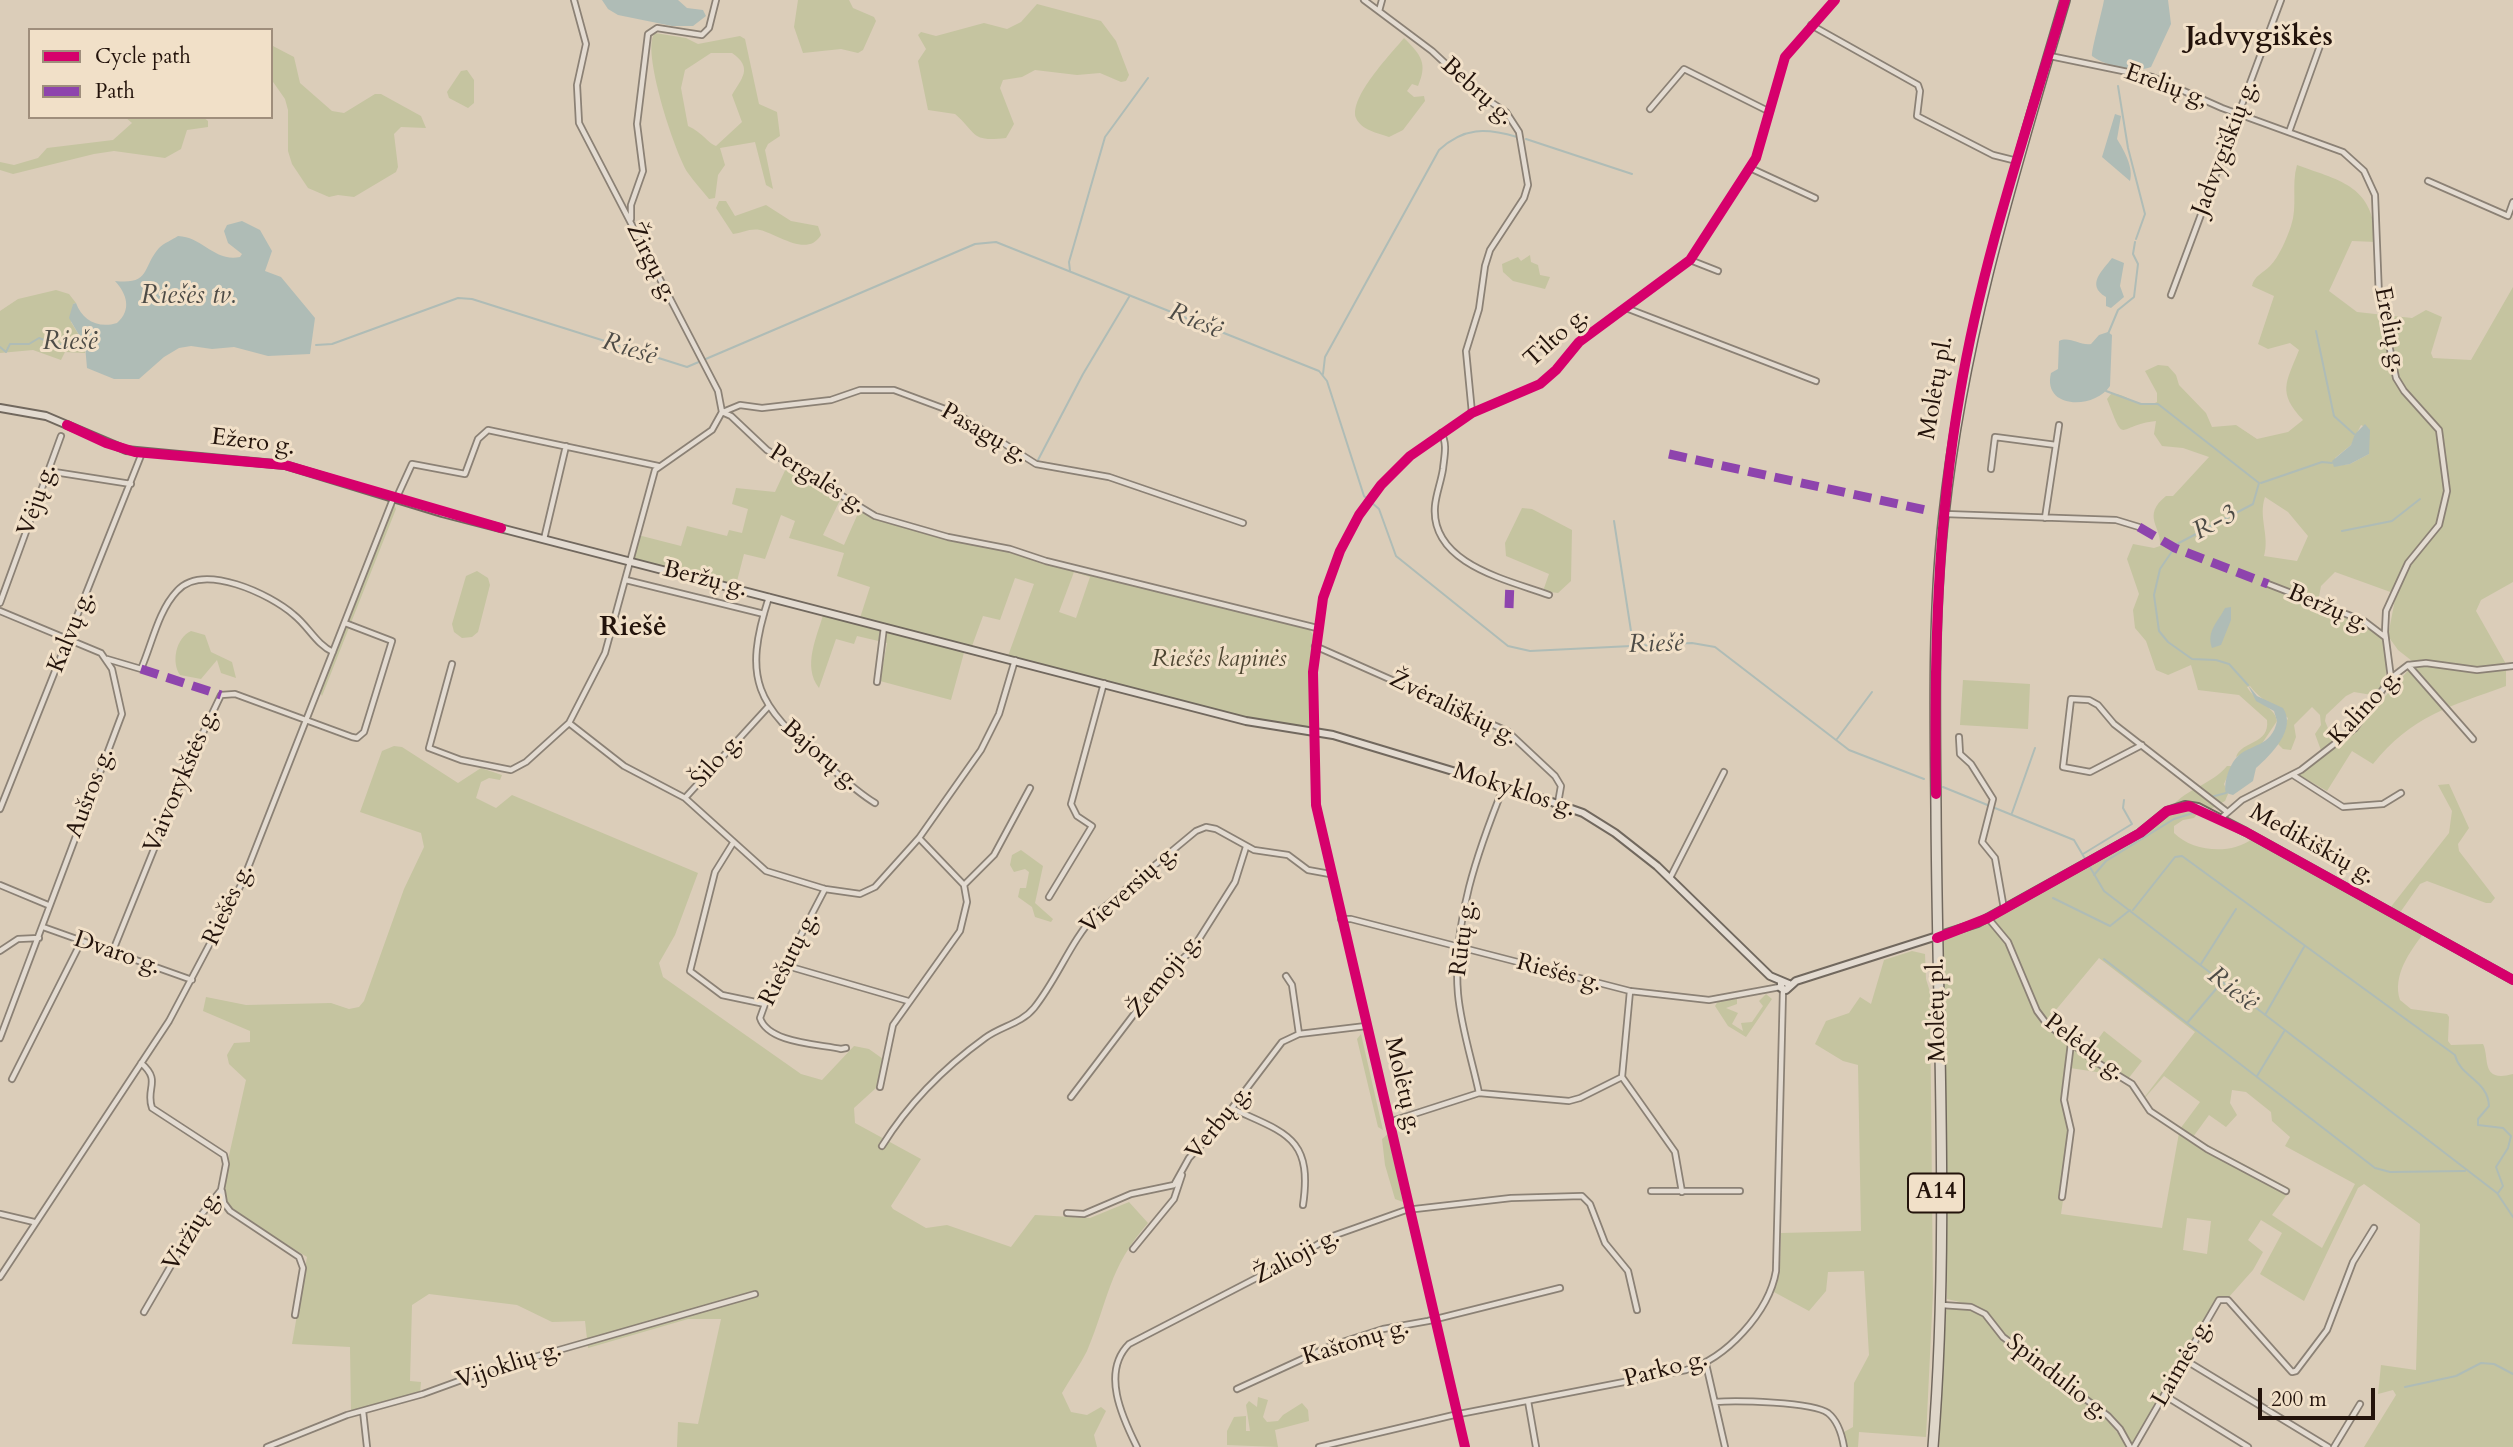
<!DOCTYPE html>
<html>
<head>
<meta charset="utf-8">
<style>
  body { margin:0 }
  #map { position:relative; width:2513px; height:1447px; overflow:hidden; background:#dbcdb9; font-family:Cardo,serif }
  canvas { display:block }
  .legend { position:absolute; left:28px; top:28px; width:245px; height:91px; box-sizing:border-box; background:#f1e0c8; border:2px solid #9f8e7c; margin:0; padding:9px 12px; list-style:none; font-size:21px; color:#23130b }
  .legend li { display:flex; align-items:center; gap:14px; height:35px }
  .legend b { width:35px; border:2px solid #9f8e7c }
  .scale { position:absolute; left:2258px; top:1388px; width:117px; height:32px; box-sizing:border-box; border:4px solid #23130b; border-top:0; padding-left:9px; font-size:21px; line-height:24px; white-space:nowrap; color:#23130b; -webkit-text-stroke:5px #f1e0c8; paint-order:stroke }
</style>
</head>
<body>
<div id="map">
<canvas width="2513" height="1447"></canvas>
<ul class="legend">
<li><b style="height:9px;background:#d6006c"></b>Cycle path</li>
<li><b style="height:9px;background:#8e44ad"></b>Path</li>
</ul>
<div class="scale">200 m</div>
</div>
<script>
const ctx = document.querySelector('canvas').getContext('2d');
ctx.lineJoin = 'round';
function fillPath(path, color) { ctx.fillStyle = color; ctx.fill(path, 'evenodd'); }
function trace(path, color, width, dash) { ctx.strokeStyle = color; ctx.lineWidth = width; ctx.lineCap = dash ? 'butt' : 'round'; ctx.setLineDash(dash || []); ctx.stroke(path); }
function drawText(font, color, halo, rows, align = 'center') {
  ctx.font = font + ' Cardo,serif'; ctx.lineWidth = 6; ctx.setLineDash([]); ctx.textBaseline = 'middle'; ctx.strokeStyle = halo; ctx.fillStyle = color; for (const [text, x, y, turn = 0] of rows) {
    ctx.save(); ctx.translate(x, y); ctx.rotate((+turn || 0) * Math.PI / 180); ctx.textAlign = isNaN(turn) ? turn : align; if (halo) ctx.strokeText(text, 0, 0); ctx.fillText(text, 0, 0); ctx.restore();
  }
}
fillPath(new Path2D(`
  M798,0H849L853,8L874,17L876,21L863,50L858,53L841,49L803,53L794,27Z
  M1037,4L1101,21L1116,41L1129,75L1126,81L1121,82L1100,73L1077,75L1035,70L1022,77L1003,80L1000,88L1014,124L1006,138C970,142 978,134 955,114L928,110L918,61L926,49L918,35L921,32L936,36L984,23L1007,29L1021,22Z
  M655,33L686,38L698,44L740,36L745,39L759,104L777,112L780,136L768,144L765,150L773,189L766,185L755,142L720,148L725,165L718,175L715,198L709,199C702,190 694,182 688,173C675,154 640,47 655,33ZM711,53H732C754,68 741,79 732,95L742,122L716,146C709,144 702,132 688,126L681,88L685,70Z
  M1404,38C1421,55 1428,63 1418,86L1412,84L1407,91L1414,97L1424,96L1425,101L1403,130L1389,137C1378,133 1361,130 1356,118C1349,97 1391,54 1404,38Z
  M271,45L294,57L300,83L332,111L344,113L375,94H381L421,116L426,128L401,127L394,134L398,167L396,172L354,197L338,195L329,197L308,188L292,164L288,151V110L285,99L271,79Z
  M467,70L474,80V103L468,108L449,98L447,92L461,71Z
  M125,117H203L208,121V127L187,130L181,149L165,158L114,151L94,154L13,174L0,170V162L14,165L38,158L47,148L113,140L132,123Z
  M2297,165C2344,182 2373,186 2376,242L2352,241L2329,291L2357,312L2412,318L2426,310L2442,317L2431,353L2433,358L2471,360L2513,287V582L2481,600L2476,611L2506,664V686C2451,706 2411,716 2373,764L2352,751L2327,791L2297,774L2352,734L2412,666V661L2398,650L2388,636L2396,594L2335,572L2321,586L2317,607L2362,624L2384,639C2386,661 2390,678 2378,696L2354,692L2346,696L2326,715L2325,721L2334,743L2322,753L2315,734L2321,725L2320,715L2312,707L2294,725L2296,737L2291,750L2283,749L2278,744L2288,718C2275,706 2259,699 2250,686L2247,687C2255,701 2275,707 2277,721L2261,745L2236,757C2242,740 2270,745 2267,720L2239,695L2198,690L2191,665L2168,675L2156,670L2146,641L2135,628L2133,610L2139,594L2127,559L2133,544L2154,548L2160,546C2162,527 2141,516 2166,496H2173L2209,457L2183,448L2162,446L2154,434L2156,421C2116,425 2126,448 2107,399L2111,394C2127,392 2139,412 2157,402V393L2145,371L2158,365L2168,366L2176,375L2179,385L2206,413L2212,427L2236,425L2257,439L2288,432L2303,420C2277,392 2286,383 2299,350L2290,343L2268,349L2258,344L2274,296L2252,286C2254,276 2263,273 2270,266C2279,257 2287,238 2291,226C2298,206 2291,185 2297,165ZM2361,425L2369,429V454L2350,464L2335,466V458L2351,445ZM2265,497L2288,512L2308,536L2297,561L2264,556C2270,536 2258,517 2265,497Z
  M719,201H726L735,216L766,205L791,221L818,226L821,235C807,258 778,234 760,230C750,228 742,233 733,234L716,208Z
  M1530,255L1531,262L1538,265L1540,275L1550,277L1545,289L1513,281L1503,272L1502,264L1518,257L1521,261Z
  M56,290L69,294L76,303L73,304L71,322L85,345V353L65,352L61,360L33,350L0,353V311L18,299Z
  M788,464L842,496L823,535L844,545L860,509L889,522L1007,550L1309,629L1314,636L1312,727L1309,730L1248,719L1008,656L1034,584L1015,578L1000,620L983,616L972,646L860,618L870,587L837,576L844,553L789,538L795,521L781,515L765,559L744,554L736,585L632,558L638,535L681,546L687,526L727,536L729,530L742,533L748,509L732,504L736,488L775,492ZM1074,572L1090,577L1076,618L1059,612Z
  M394,504L396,509L322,696L320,692Z
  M1522,508L1532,509L1572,530L1571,581L1558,593L1543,591L1549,574L1506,556L1505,543Z
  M477,571L488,578L490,585L478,632L472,637L462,638L454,632L452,624L466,576Z
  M824,612L965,649L951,700L880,681L887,643L857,636L854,644L836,639L819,688C802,666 817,637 824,612Z
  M191,631L205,635L211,652L232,662L236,678L221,673L217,660L201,679L180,675C171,662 176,638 191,631Z
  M1963,680L2030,684L2028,729L1960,725Z
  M394,746L402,747L458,783L481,768L502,775L500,780L489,778L481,782L476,798L496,808L512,795L698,873L675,935L659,963L663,977L801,1074L822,1080L854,1046L869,1049L883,1059L876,1088L854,1108L855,1123L921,1159L891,1206L893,1209L926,1228L947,1225L1011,1247L1035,1215L1090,1218L1129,1202L1148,1223C1108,1269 1109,1299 1087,1351C1080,1365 1070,1379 1062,1393L1071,1412L1087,1415L1101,1407L1106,1411L1094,1435L1097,1447H677L678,1422L698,1424L721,1319H688L588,1348L585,1321L552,1322L517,1305L429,1294L412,1305L410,1381L421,1382L420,1393L351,1412L350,1347L292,1344L307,1257L234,1212L225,1200L223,1182L246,1080L229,1064L227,1055L234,1043L250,1042V1031L203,1011L206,997L246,1005L331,1003L349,1009L359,1007L364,1001L404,889L424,847L421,833L360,812L382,751Z
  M2227,766H2232L2224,784L2228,794L2225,801L2209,810L2180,804L2172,806C2187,789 2212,784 2227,766Z
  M2449,784L2469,828L2458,844L2459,851L2495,898L2491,903H2486L2427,881L2420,884L2399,914L2390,908L2449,833L2452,811L2438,785Z
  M2188,808L2200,811L2194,818L2183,820L2174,826V833C2193,852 2231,855 2252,839L2424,933C2410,951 2392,976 2400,1000L2411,1009L2447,1014L2449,1017L2448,1041L2451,1045L2483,1044C2490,1058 2480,1083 2513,1074V1447H2364L2396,1395L2393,1390L2378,1394L2381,1365L2416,1370L2420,1224L2364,1184L2358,1188L2304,1301L2260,1274L2282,1233L2261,1220L2248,1240L2263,1252L2253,1270L2228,1298L2222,1296L2216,1301L2132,1446L2112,1416L2006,1337L1987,1313L1972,1305L1947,1299L1944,941L2144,834L2175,811ZM2099,958L2195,1032L2143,1099L2128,1079L2142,1061L2104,1031L2090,1050L2050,1017ZM2070,1068L2110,1074L2126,1083L2147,1112L2179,1133L2162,1228L2061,1214L2073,1131L2067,1103ZM2164,1076L2200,1102L2180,1129L2151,1110L2143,1100ZM2232,1090L2246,1092L2271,1112L2272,1121L2290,1137L2285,1146L2355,1184L2322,1248L2272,1215L2291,1189L2193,1137L2209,1115L2226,1127L2237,1115L2230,1103ZM2187,1218L2211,1221L2207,1254L2183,1250Z
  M1021,850L1043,866L1035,903L1053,919L1051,922L1035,917L1032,907L1018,897L1020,888H1026L1029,872L1025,869L1014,872L1010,865L1012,855Z
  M1912,951L1925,954L1926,979L1930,992L1933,1293L1926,1437L1859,1432L1858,1447H1847L1844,1432L1853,1427L1854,1383L1869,1355L1864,1271L1828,1272L1826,1291L1809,1311L1774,1292L1780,1265L1781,1233L1861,1231L1858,1065L1843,1061L1815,1044L1826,1021L1849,1013L1860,997L1871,1004L1884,960Z
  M1766,994L1772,999L1746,1037L1728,1026L1715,1006L1718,1001L1737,999V1004L1726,1008L1738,1013L1732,1024L1743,1031L1741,1023L1752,1022L1763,1006L1759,1001Z
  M1361,1034L1383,1130L1378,1127L1357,1039Z
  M1388,1134L1403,1202L1395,1199L1385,1165L1382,1139Z
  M1948,1308H1970L1984,1315L2003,1340L2105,1416L2128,1447H1939L1946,1311Z
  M1258,1397L1268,1400L1263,1417L1267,1422L1278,1421L1283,1415L1302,1403L1308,1410L1309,1421L1275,1430L1278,1447L1227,1445V1431L1234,1417L1246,1416V1431H1250L1246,1405L1249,1401L1257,1407Z`), '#c5c4a0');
fillPath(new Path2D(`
  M602,0H678L687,8L703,10L706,16L693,26H672L618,15L608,9Z
  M2104,0H2168L2171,24L2151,67C2136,73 2105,66 2092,56C2091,51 2102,12 2104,0Z
  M2115,114L2121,116L2117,139C2124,150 2134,168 2130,181L2102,157Z
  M242,221L260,230L272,251L265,271L281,277L315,318L310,354L268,356L234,347L212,349L191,346L179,348L164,357L139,379H114L87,368L85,345L69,318L73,304L76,303C82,320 98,329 117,323C132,310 127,294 115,281C151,285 142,267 159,248C164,243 172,240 178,236C203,237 214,262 240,257L242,254L228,243L224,231L227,225Z
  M2112,258L2124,263L2120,286L2124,297L2111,308L2106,306V297C2085,285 2103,270 2112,258Z
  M2108,332L2112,335L2110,386C2094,410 2042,409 2051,373L2058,369L2059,341C2070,336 2080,346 2091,344L2099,335Z
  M2365,424L2370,430L2369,454L2350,464L2334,467L2332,461L2351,445L2355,434Z
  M2231,607V620L2221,645L2212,648C2206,631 2218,622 2225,608Z
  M2248,685L2257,696L2283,708C2297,729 2271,755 2256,768L2253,781L2233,795L2226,793C2223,783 2230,764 2237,757C2250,744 2272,747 2277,721L2274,711L2256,701Z`), '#afbcb6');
trace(new Path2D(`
  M2118,86L2128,148L2145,214L2136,239
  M1526,139L1632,174
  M1070,271L1069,262L1105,137L1148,78
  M2316,331L2334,416L2354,434
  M2108,334L2118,310L2134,297L2138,264L2133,254L2135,242
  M316,345L332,344L458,298L472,299L687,367L975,244L996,242L1319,371L1327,381L1364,496L1379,509L1396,556L1508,646L1530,651L1692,643L1715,647L1849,750L1924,779
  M0,347L6,352L10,344H29L39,338L55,344L85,345
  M1323,374L1325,357L1439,150C1464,127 1486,128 1517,137
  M2106,391L2141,404H2158L2259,483L2253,504L2177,544L2160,569L2154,595L2159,631L2168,642L2192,659L2216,660L2229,664L2248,685
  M1038,460L1083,374L1129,297
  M2261,483L2322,462L2332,463
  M1614,521L1633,644
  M2342,531L2392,521L2420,499
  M1837,739L1872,692
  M1943,787L2074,840L2104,891L2497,1193L2513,1217
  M2211,797L2226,793
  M2012,813L2035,748
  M2083,854L2132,824L2123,808L2124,800
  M2094,875L2106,861L2174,819L2196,812
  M2053,898L2110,926L2130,910
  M2133,910L2175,857L2182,856L2455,1055C2460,1077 2488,1080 2489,1106L2478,1119V1125L2503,1128L2511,1136L2508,1148L2496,1167L2503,1186L2498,1193
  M2104,959L2375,1168L2390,1172L2465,1171
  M2201,964L2236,909
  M2265,1015L2304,947
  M2188,1022L2222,982
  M2257,1076L2285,1030
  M2405,1387L2456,1376L2481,1363L2494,1364L2513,1374`), '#afbcb6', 2);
const street = new Path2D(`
  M1364,0L1432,51L1477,93L1506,112L1519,132L1528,185L1524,198L1490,250L1485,266L1479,309L1466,351L1472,413
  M1379,11L1382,0
  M1811,25L1918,85L1920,91L1917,116L1993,155L2013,160
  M2050,56L2152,77L2222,108L2343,152L2364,171L2375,195L2379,297L2396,378L2404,391L2439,430L2447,491L2439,525L2408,563L2386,611L2385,632L2391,678
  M1650,109L1684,69L1770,112
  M2289,132L2321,43
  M1750,168L1815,198
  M2428,181L2508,216L2513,202
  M631,219V205L643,171L637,124L648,34L657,28L702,35L709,28L716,0
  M1690,260L1718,271
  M2171,295L2281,0
  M1626,308L1816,381
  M722,412L731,416L767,450L875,516L948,537L1010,549L1046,561L1317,628
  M723,412L740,405L762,408L831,400L860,390H894L956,413L1036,464L1109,477L1243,523
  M1441,433C1448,443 1444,458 1443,469C1441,482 1436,494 1435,506C1430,564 1508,580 1549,595
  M1991,469L1995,437L2056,445
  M48,471L131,484
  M396,499L412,464L465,474L478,439L488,430L658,466
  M1945,514L2116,520L2139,527
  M2045,518L2059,425
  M544,539L566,446
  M626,580L764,614
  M2268,584L2364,621L2385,637
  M769,597C742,680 757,705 821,759C838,774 855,791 875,803
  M0,603L61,436
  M0,611L101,653L112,669L122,714L0,1038
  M1315,646L1507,731L1555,776L1561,786L1558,803
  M107,659L141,669C152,644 158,611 177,591C203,562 270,594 294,615C308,626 317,645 333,652
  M452,664L429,748L461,760L511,770L526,762L569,723L605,653L655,470L712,430L722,412L718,391L579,123L577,85L586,44L574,0
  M2408,665L2473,739
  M877,682L884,627
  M569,723L624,766L685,798L766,871L825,889L860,894L875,887L919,838L981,750L999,714L1015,660
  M1959,737L1960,754L1971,764L1993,799L1982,842L1995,858L2004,909
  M2142,745L2090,772L2063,767L2071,699L2089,700L2098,705L2114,724L2226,811
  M2293,775L2343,807L2383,804L2401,793
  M685,798L768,707
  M0,809L142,453
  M2220,819L2242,800L2301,770L2355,728L2391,678L2408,665L2426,663L2477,670L2513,666
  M733,843L715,872L690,971L722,995L765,1004
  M1670,878L1724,772
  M0,885L48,905
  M964,885L994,855L1030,788
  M825,889L765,1004L760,1018C768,1043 818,1044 841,1049L846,1048
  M1049,897L1092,826L1077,816L1071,804L1104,683
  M1988,918L2008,942L2037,1011L2046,1023L2093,1060L2132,1084L2150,1111L2207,1149L2286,1191
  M1341,919H1351L1630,991L1709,1000L1780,987
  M43,927L192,980
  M0,951L18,939L39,938
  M112,953L190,760L221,695L235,694L352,737L357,738L364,732L392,641L345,623
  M784,965L908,1001
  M1286,976L1292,985L1299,1034
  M1630,991L1622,1077L1675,1152L1682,1192
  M141,1063C162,1081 145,1088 152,1108L224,1155L226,1164L221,1190L198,1219L144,1312
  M12,1079L81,942
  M880,1087L893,1025L960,931L967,902L964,885L919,838
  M1479,1093C1472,1060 1461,1027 1458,994C1452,923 1478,850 1504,786
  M1071,1097L1160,980L1192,950L1235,882L1246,847
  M1233,1109C1285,1133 1313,1137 1303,1205
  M1389,1122L1479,1093L1569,1101L1580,1098L1622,1077
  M882,1146C908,1104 945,1067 985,1038C1001,1026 1021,1024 1034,1008C1058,978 1070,942 1096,914L1196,831L1206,827L1216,829L1254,850L1288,855L1308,870L1330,874
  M222,1191L224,1203L230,1211L299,1257L303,1268L295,1315
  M1651,1191H1740
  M2062,1197L2071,1130L2064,1100L2071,1043
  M1067,1213L1084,1214L1131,1194L1174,1185L1189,1158L1213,1133L1282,1042L1299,1034L1366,1026
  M0,1214L34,1222
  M1133,1249L1174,1199L1182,1175
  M0,1277L169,1021L242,883L393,499
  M1942,1305L1971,1307L1985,1314L2003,1337L2108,1416L2120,1429L2130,1447
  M2185,1360L2328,1447
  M1706,1364L1725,1447
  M1237,1389L1333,1345L1383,1329L1428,1321L1560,1288
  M2164,1395L2248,1447
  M1528,1401L1536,1447
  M1715,1402C1735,1400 1813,1402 1828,1413C1838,1421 1842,1435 1844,1447
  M363,1411L367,1447
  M267,1447L347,1415L423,1394L489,1370L755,1294
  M1137,1447C1122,1417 1101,1372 1129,1344L1297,1257L1330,1237L1406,1210L1511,1198L1582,1196L1590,1204L1605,1243L1628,1271L1637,1310
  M1319,1447L1454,1415L1686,1370C1726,1359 1769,1312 1776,1271L1783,990
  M1465,1447L1316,805L1313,672L1323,598L1340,551L1359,515L1381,485L1410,456L1472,413L1540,384L1556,370L1579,342L1690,260L1756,158L1785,57L1835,0
  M2134,1447L2219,1300H2228L2292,1372L2296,1371L2327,1330L2353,1262L2374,1228
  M2334,1447L2360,1404`);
const secondary = new Path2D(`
  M0,408L46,416L126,450L285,465L442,513L1246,721L1333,735L1529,794L1583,813L1615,833L1657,866L1770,976L1789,984
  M1781,983V988L1786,990L1796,981L1978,923L2140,833L2167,811L2185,805L2198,807L2246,832L2513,980`);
const highway = new Path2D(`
  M1933,1447C1950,1235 1937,1021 1936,808C1935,710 1933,612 1944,514C1963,337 2015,170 2065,0`);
trace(street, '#8b8175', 8);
trace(secondary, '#71685e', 10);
trace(highway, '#71685e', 12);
trace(street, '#e3dbd1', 4.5);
trace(secondary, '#e3dbd1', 6);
trace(highway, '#ded6c9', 9);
trace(new Path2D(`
  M1669,454L1930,511
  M2139,527L2175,548L2268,584
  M1509,608L1510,581
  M141,669L221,695`), '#8e44ad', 9, [18, 9]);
trace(new Path2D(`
  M67,425L106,443L135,452L285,465L501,528
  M1936,794C1934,659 1937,526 1960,393C1982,260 2027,129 2065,0
  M1937,938L1988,918L2140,833L2167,811L2189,806L2246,832L2513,980
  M1465,1447L1316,805L1313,672L1323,598L1340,551L1359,515L1381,485L1410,456L1472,413L1540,384L1556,370L1579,342L1690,260L1756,158L1785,57L1835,0`), '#d6006c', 10);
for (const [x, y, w] of [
  [1936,1193,56]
]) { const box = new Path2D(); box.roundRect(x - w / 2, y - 19.5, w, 39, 5); ctx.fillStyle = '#f1e0c8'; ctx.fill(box); trace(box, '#23130b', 2); }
drawText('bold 23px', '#23130b', null, [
  ["A14",1936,1193]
]);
drawText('24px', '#23130b', '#f1e0c8', [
  ["Erelių g,",2166,87,20],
  ["Bebrų g.",1477,92,42],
  ["Jadvygiškių g.",2226,148,-69],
  ["Žirgų g.",651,263,63],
  ["Erelių g.",2389,330,79],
  ["Tilto g.",1557,338,-42],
  ["Molėtų pl.",1937,388,-80],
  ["Pasagų g.",984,434,30],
  ["Ežero g.",253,443,7],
  ["Pergalės g.",817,480,32],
  ["Vėjų g.",38,500,-71],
  ["Beržų g.",705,580,14],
  ["Beržų g.",2328,609,23],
  ["Kalvų g.",72,632,-68],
  ["Kalino g.",2366,708,-47],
  ["Žvėrališkių g.",1453,709,26],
  ["Bajorų g.",820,756,41],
  ["Šilo g.",718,761,-48],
  ["Vaivorykštės g.",182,781,-67],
  ["Mokyklos g.",1514,791,18],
  ["Aušros g.",91,793,-69],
  ["Medikiškių g.",2312,845,29],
  ["Vieversių g.",1130,890,-42],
  ["Riešės g.",229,905,-65],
  ["Rūtų g.",1464,938,-83],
  ["Dvaro g.",117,954,19],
  ["Riešutų g.",790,959,-63],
  ["Riešės g.",1559,974,15],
  ["Žemoji g.",1166,976,-51],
  ["Molėtų pl.",1938,1010,-91],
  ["Pelėdų g.",2084,1048,37],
  ["Molėtų g.",1402,1086,77],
  ["Verbų g.",1220,1123,-51],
  ["Viržių g.",193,1231,-59],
  ["Žalioji g.",1297,1257,-28],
  ["Kaštonų g.",1356,1343,-17],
  ["Laimės g.",2183,1363,-60],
  ["Vijoklių g.",509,1366,-18],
  ["Parko g.",1666,1370,-15],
  ["Spindulio g.",2057,1378,38]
]);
drawText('italic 24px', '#4e4632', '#f1e0c8', [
  ["Riešės kapinės",1219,660]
]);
drawText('italic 26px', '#4d4b46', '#f1e0c8', [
  ["Riešės tv.",188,297],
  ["Riešė",1195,322,22],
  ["Riešė",70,343],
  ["Riešė",629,350,17],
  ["R-3",2215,524,-28],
  ["Riešė",1656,645,-2],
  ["Riešė",2232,990,38]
]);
drawText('bold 28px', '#23130b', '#f1e0c8', [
  ["Jadvygiškės",2259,39],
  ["Riešė",633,629]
]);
</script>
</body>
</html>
